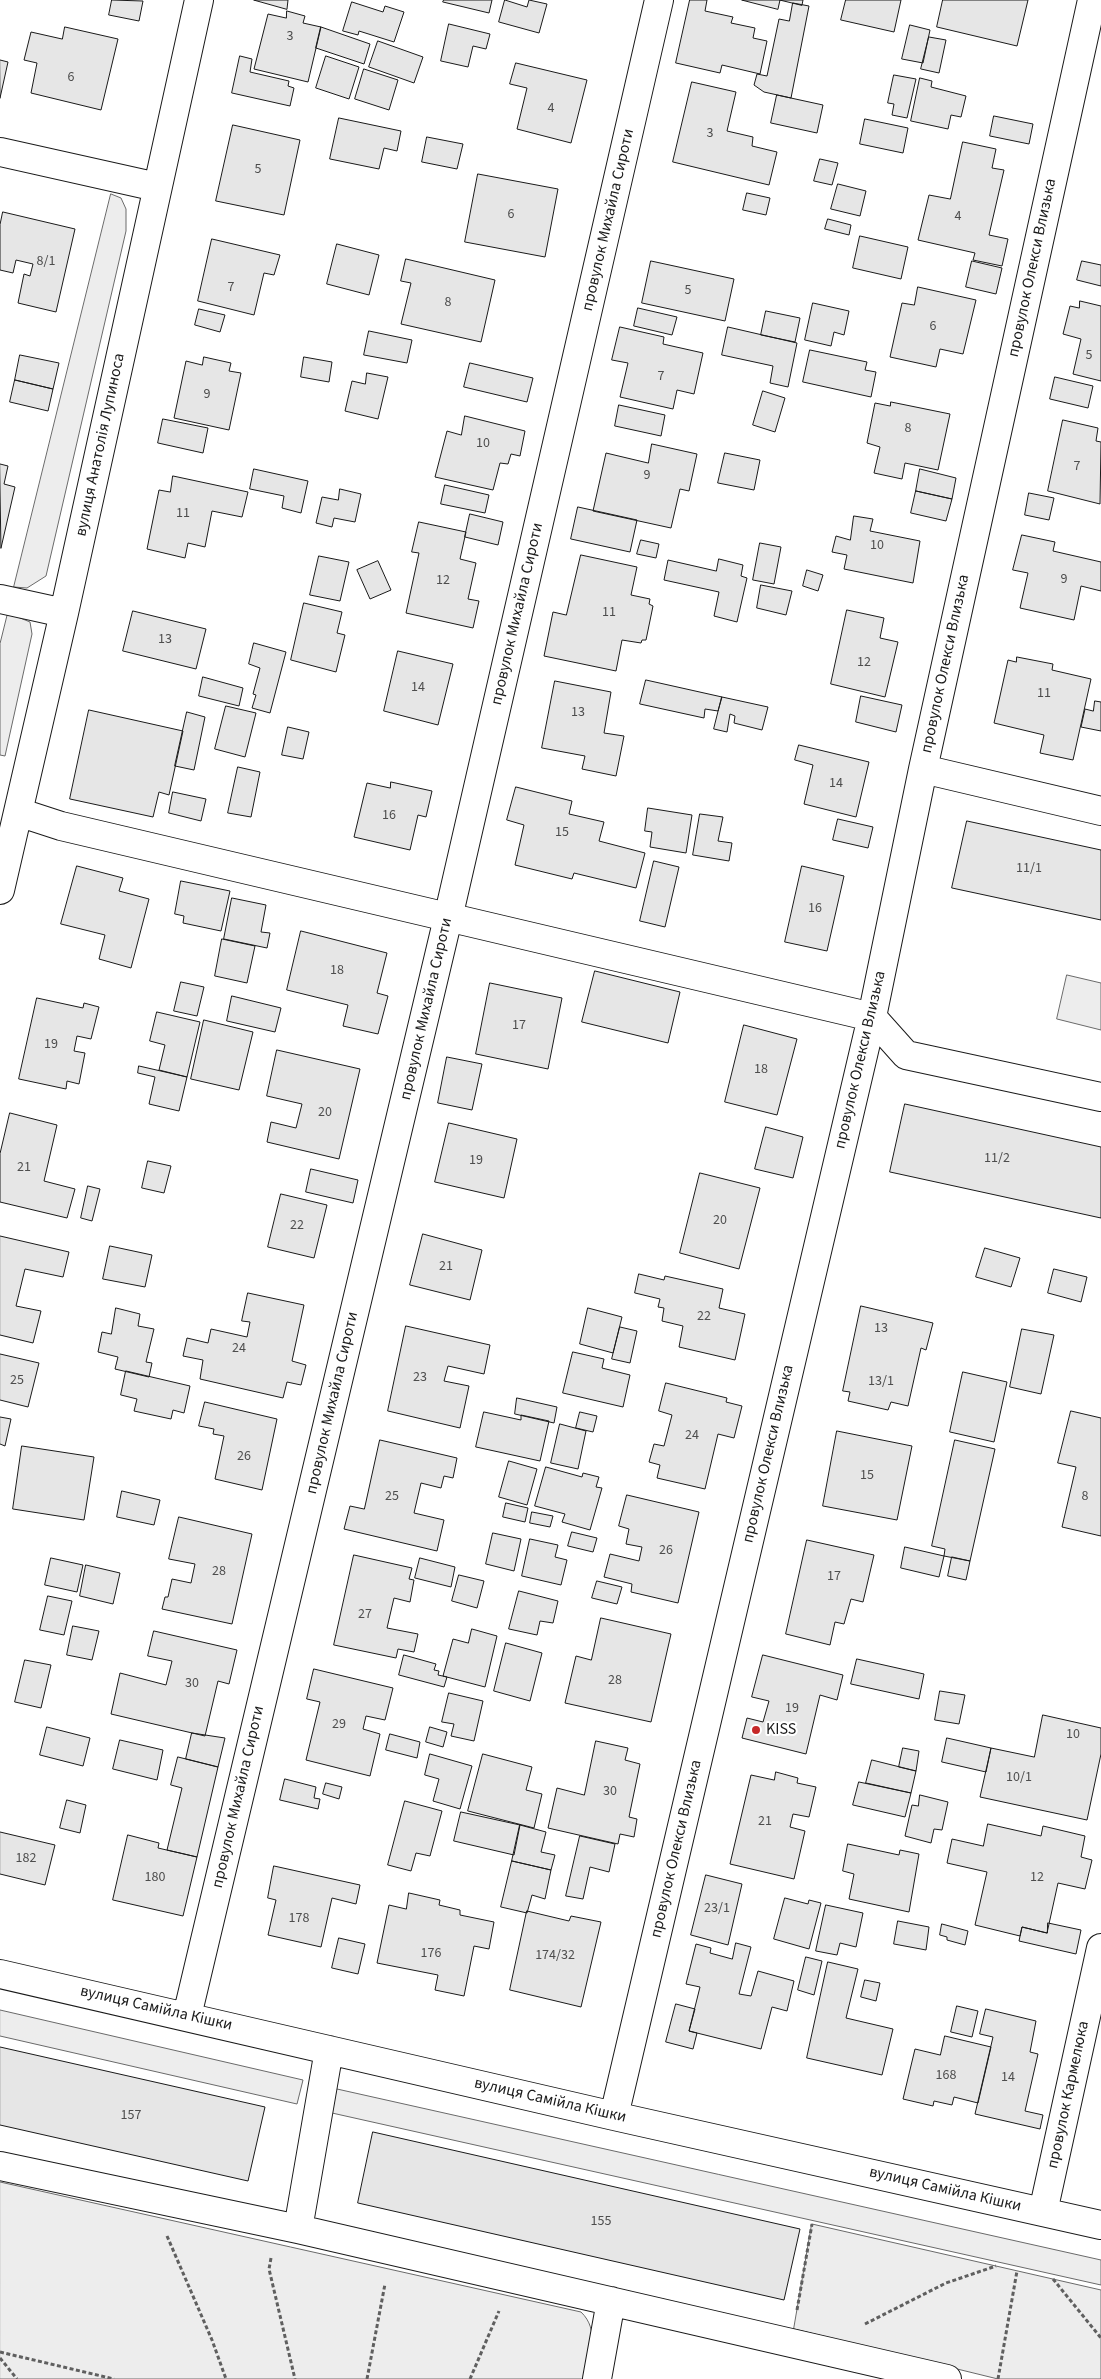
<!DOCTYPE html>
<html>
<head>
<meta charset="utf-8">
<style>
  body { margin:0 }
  canvas { display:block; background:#fff }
</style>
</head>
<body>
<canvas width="1101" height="2379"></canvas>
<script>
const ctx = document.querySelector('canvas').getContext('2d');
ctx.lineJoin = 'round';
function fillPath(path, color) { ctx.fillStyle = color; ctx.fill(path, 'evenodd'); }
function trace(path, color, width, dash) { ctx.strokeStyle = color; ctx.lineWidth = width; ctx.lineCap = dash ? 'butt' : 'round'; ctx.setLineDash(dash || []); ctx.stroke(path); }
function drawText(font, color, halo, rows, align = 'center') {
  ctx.font = font + ' "Source Sans 3",sans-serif'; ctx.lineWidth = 4; ctx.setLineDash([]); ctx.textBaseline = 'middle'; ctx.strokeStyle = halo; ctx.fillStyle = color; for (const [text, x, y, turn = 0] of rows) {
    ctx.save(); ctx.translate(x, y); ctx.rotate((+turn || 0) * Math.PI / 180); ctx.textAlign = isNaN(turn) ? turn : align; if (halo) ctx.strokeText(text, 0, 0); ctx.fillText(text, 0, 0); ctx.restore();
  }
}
const green = new Path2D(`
  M111,194L121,198L126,209V231L46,576L27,588L14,587Z
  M8,613L30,622L32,634L5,756L0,755V644Z
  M1067,975L1101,983V1030L1057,1019Z
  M0,2010L303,2080L297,2104L0,2036Z
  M337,2089L1101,2260V2285L332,2113Z
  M0,2182L581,2312C600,2330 590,2356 587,2379H0Z
  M812,2224L1101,2290V2379H998L794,2329Z`);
fillPath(green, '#ededed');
trace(green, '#6a6a6a', 1);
const building = new Path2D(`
  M112,0L143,1L139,21L109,15Z
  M254,0H288L287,9Z
  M444,0H492L489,13L443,2Z
  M505,0L527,7L529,0L547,4L539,33L499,22Z
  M690,0H707L705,11L733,17L731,23L755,28L753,38L767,41L760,74L722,65L720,73L676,63Z
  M742,0H780L778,9Z
  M780,0H803L802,5Z
  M846,0H901L894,32L841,20Z
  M943,0H1028L1017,46L937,27Z
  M352,2L383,12L385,6L404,12L394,42L359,31L358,35L343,31Z
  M793,3L809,6L791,98L764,92L754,85L757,74L767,76L779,19L789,21Z
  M287,11L305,16L303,23L321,27L308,82L254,69L268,14L286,18Z
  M449,24L490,34L486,49L473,46L468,67L441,61Z
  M910,25L930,30L923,63L902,59Z
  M65,27L118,39L101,110L31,93L37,63L24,60L31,32L62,39Z
  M321,27L370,44L364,64L316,48Z
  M929,37L946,40L939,73L921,69Z
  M378,41L423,57L414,83L369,67Z
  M240,56L252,59L250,72L289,81L288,86L294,88L290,106L232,93Z
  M326,56L359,67L349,99L316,88Z
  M0,60L8,62L0,98Z
  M516,63L587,80L571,143L517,129L527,88L510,84Z
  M364,69L398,80L389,110L355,99Z
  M894,75L916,79L907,118L892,115L894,104L888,103Z
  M920,78L932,81L931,87L966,96L961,117L951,115L948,129L911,121Z
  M692,82L736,92L727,131L753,137L752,146L777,152L769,185L673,162Z
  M777,95L823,105L817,133L771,123Z
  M994,116L1033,124L1029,144L990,136Z
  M339,118L401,131L397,151L384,148L379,169L330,159Z
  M865,119L908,128L903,153L860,144Z
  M233,125L300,140L284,215L216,201Z
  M427,137L463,144L457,169L422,162Z
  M963,142L996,149L992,168L1004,170L989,235L1008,239L1002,266L973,260L975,253L918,240L929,195L950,199Z
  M820,159L838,163L832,185L814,181Z
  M478,174L558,189L545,257L465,242Z
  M838,184L866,191L860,216L831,209Z
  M747,193L770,198L766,215L743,210Z
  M3,212L75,229L56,312L18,303L24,274L30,276L33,264L16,260L13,273L0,270V225Z
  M828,219L851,225L849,235L825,229Z
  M860,236L908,247L901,279L853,268Z
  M212,239L280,255L274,275L264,273L254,315L198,301Z
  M337,244L379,255L369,295L327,284Z
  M406,259L495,280L481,342L401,324L411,283L401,281Z
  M651,261L734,279L725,321L642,303Z
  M972,261L1002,268L996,294L966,287Z
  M1082,261L1101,265V286L1077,280Z
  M918,287L976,300L963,354L940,349L936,367L890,357L902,303L914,305Z
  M1080,301L1101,306V381L1073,374L1081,339L1063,334L1070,306L1079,308Z
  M813,303L849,311L844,335L834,332L831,346L805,340Z
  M638,308L677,317L672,335L634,326Z
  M199,309L225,315L220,332L195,325Z
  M766,311L800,318L795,342L761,335Z
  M620,327L664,337L663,344L703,353L694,394L677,390L673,409L620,397L628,363L612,360Z
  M728,327L797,343L788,387L770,383L773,366L722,355Z
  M369,331L412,340L407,363L364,355Z
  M810,350L867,362L865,370L876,372L871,397L803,382Z
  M20,355L59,363L53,389L15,380Z
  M204,357L231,363L229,371L241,373L229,430L174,418L186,361L202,365Z
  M304,357L332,362L329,382L301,377Z
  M470,363L533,378L527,402L464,387Z
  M367,373L388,377L378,419L345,411L352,381L365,384Z
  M1055,377L1093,386L1088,408L1050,399Z
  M15,380L53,389L48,411L10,402Z
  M763,391L785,398L775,432L753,425Z
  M891,402L950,414L938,470L905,463L902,479L874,473L880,447L867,443L875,403L890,406Z
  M619,405L665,415L661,436L615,426Z
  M465,416L525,431L520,456L511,454L508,464L500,463L493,490L435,477L447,431L461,435Z
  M163,419L208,428L203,453L158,443Z
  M1063,420L1098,428L1096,441L1101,442L1100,504L1048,491Z
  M652,444L697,454L689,491L680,489L671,528L593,511L606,453L648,463Z
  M725,453L760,460L754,490L718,483Z
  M0,464L8,466L4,484L15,487L1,548Z
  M254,469L308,481L301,513L282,508L284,496L250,489Z
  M920,469L956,478L952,499L916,491Z
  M173,476L248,492L242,517L212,511L205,547L188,543L185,558L147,549L159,490L170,492Z
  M445,485L489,495L485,513L441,504Z
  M340,489L361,494L355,522L334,518L332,527L316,523L322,497L338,500Z
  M916,491L952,499L946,521L911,513Z
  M1029,493L1054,498L1049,520L1025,515Z
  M578,507L637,520L630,552L571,539Z
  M470,514L503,522L498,545L465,537Z
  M854,516L873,519L870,531L920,541L913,583L844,569L847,555L832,552L836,536L850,540Z
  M419,522L466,532L460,559L476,563L468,599L479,601L473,628L406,613L419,553L412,552Z
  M1022,535L1055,542L1053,551L1101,562V591L1081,586L1074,620L1020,608L1028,573L1013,570Z
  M641,540L659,544L656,558L637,554Z
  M760,543L781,547L774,584L753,580Z
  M581,555L637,567L631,595L650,599L649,604L653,606L646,640H642L641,643L622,640L616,671L544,656L553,612L566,615Z
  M319,556L349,562L340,601L310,595Z
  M719,559L743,565L741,576L747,578L737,622L714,616L719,592L664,580L668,560L716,571Z
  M378,561L391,590L370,599L357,570Z
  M807,570L823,575L818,591L803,586Z
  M761,585L792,591L786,615L757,608Z
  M304,603L342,612L337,633L345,635L336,672L291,660Z
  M847,610L884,618L880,638L898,642L885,697L831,684Z
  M133,611L206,629L196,669L123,651Z
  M254,643L286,652L270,713L252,708L256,695L253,694L260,668L249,664Z
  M398,651L453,664L438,725L384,711Z
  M1017,657L1053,664L1052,670L1091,679L1073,760L1040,753L1044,735L994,723L1008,660L1016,662Z
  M203,677L243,688L239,706L199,696Z
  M646,680L722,697L718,711L705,709L704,718L640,704Z
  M555,681L611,692L604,733L624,736L616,776L582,769L585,756L542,748Z
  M861,696L902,705L896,732L856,722Z
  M722,697L768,707L762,730L734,723L735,716L730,714L727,732L714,729Z
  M1095,701L1101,702V731L1081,727L1085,709L1093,711Z
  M226,706L256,713L245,757L215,749Z
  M89,710L183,731L169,795L159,792L153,817L70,799Z
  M187,712L205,717L194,770L175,766Z
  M288,727L309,732L303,759L282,755Z
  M799,745L869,762L856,817L804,804L813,765L795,760Z
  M238,767L260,772L251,817L228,813Z
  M391,782L432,791L426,817L418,815L410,850L354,837L367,783L390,788Z
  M516,787L572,801L569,814L604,822L599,841L645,853L636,888L574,873L572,879L515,865L524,825L507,820Z
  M173,792L206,799L201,821L169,813Z
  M648,808L692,815L686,853L650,847L652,832L645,831Z
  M700,814L723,817L718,841L732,843L729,861L693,855Z
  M838,819L873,827L868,848L833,840Z
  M967,821L1101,850V920L952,888Z
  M654,861L679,867L665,927L640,921Z
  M77,866L123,878L119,891L149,899L131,968L99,959L105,935L61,924Z
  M802,866L844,876L827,951L785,942Z
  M181,881L230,891L221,931L183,923L184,916L175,914Z
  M232,898L266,905L261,932L270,933L267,948L224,939Z
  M301,931L387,953L377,993L388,996L378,1034L343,1026L348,1005L287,990Z
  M222,939L255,946L247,983L215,976Z
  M595,971L680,992L668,1043L582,1022Z
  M181,982L204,987L197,1016L174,1011Z
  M490,983L562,998L548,1069L476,1054Z
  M232,996L281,1008L275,1032L227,1021Z
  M37,998L83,1008L84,1003L99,1007L91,1039L77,1036L74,1051L85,1053L79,1084L67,1081L66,1089L19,1079Z
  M157,1012L200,1022L187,1077L159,1070L165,1045L150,1041Z
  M204,1020L253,1032L239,1090L191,1079Z
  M744,1025L797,1039L777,1115L725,1102Z
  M277,1050L360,1069L339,1159L267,1142L271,1122L296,1128L302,1104L267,1096Z
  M447,1057L482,1064L472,1110L438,1103Z
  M139,1066L187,1077L179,1111L149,1104L155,1077L138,1073Z
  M905,1104L1101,1147V1218L890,1172Z
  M10,1113L57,1125L44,1181L75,1189L67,1218L0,1202V1154Z
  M449,1123L517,1139L504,1198L435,1182Z
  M766,1127L803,1137L793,1178L755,1169Z
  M148,1161L171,1166L164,1193L142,1188Z
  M311,1169L358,1180L353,1203L306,1192Z
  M700,1173L760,1188L739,1269L680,1253Z
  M88,1186L100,1189L92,1221L81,1218Z
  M281,1194L327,1205L314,1258L268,1247Z
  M423,1234L482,1250L470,1300L410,1285Z
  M0,1236L69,1252L63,1277L25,1269L16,1306L41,1311L33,1343L0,1335Z
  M110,1246L152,1255L145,1287L103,1279Z
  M985,1248L1020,1258L1011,1287L976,1277Z
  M1054,1269L1087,1277L1081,1302L1048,1293Z
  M639,1274L664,1280L665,1276L723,1289L719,1308L745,1314L735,1360L679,1347L683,1326L662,1321L664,1308L658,1307L660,1299L635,1293Z
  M248,1293L304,1305L292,1361L306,1365L301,1385L287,1382L283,1398L200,1379L203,1360L183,1356L187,1338L208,1343L211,1329L247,1337L250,1322L242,1321Z
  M861,1306L933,1323L926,1350L921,1348L908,1406L891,1402L888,1410L848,1401L850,1392L843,1391Z
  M116,1308L140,1314L138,1326L154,1329L146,1362L152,1363L149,1377L115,1369L118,1357L98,1352L102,1332L111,1334Z
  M588,1308L622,1317L613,1353L580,1344Z
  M406,1326L490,1345L484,1374L448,1366L444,1381L469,1386L460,1428L388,1411Z
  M620,1327L637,1331L630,1363L612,1359Z
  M1022,1329L1054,1335L1041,1394L1010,1387Z
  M573,1352L604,1359L602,1368L630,1375L623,1407L563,1393Z
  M0,1354L39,1363L28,1407L0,1400Z
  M126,1371L190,1386L184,1413L173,1410L171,1419L134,1411L137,1399L121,1395Z
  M963,1372L1007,1382L994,1442L950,1432Z
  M666,1383L727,1398L726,1402L742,1406L734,1438L718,1434L705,1489L657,1478L660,1465L649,1462L654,1444L664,1446L672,1415L659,1411Z
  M517,1398L557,1407L554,1423L515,1414Z
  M205,1402L277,1419L262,1490L215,1479L224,1436L213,1434L214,1429L199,1426Z
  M1071,1411L1101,1418V1536L1062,1527L1076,1467L1058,1463Z
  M484,1412L521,1420V1415L549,1421L540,1461L476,1447Z
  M580,1412L597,1416L593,1432L576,1428Z
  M0,1417L11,1419L5,1446L0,1444Z
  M560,1424L586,1431L578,1469L551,1463Z
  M837,1431L912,1446L897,1520L823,1506Z
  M380,1440L457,1458L453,1478L444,1476L441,1488L421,1483L414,1513L444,1520L437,1551L344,1529L350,1506L364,1509Z
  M955,1440L995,1449L970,1561L944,1556L945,1549L932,1546Z
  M22,1446L94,1457L84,1520L13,1509Z
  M509,1461L537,1469L527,1505L499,1497Z
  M546,1467L582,1477L583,1473L599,1477L596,1487L602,1488L590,1530L562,1522L565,1514L535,1506Z
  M122,1491L160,1500L154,1525L117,1517Z
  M627,1495L699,1512L678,1603L631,1592L632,1584L604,1577L610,1554L639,1561L642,1547L626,1544L629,1529L619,1526Z
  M506,1503L528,1508L525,1522L503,1517Z
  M532,1512L553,1516L550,1527L530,1523Z
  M179,1517L252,1534L232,1624L162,1609L165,1597H168L172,1579L191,1583L195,1564L169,1559Z
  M572,1532L597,1538L593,1552L568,1546Z
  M493,1533L521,1539L514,1571L486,1564Z
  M530,1539L558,1545L555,1557L567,1560L561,1585L522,1576Z
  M807,1540L874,1555L863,1602L851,1599L844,1624L835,1622L830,1645L786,1634Z
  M905,1547L944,1556L939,1577L901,1568Z
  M354,1555L412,1568L409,1579L414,1580L410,1602L394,1598L387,1628L418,1634L414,1652L398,1649L396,1658L334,1645Z
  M952,1557L970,1561L966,1580L948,1576Z
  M51,1558L83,1565L77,1592L45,1585Z
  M420,1558L455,1567L451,1587L415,1578Z
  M86,1565L120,1573L113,1604L80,1596Z
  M459,1575L484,1581L477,1608L452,1601Z
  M597,1581L622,1587L617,1604L592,1598Z
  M519,1591L558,1601L553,1623L540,1621L537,1635L509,1629Z
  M48,1596L72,1601L64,1635L40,1630Z
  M601,1618L671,1634L651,1722L565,1703L576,1656L591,1660Z
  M73,1626L99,1631L92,1660L67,1655Z
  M472,1629L497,1636L485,1687L443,1676L453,1639L468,1643Z
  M154,1631L237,1650L229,1684L218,1681L205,1736L111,1714L120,1673L166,1685L172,1661L148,1656Z
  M506,1643L542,1653L530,1701L494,1691Z
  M404,1655L436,1664L434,1670L439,1671L438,1675L447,1677L444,1687L399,1675Z
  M763,1655L843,1675L837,1700L820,1695L806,1754L742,1738L747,1718L763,1722L769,1701L752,1697Z
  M857,1659L924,1674L919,1699L851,1684Z
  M25,1660L51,1665L41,1708L15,1702Z
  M314,1669L393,1688L385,1720L366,1716L363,1729L380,1734L370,1776L306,1760L320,1702L307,1699Z
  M940,1691L965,1695L959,1724L935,1720Z
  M449,1693L483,1701L474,1741L451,1736L454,1724L442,1722Z
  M1043,1715L1101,1728V1754L1087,1820L980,1797L991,1748L1034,1757Z
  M47,1727L90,1738L83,1766L40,1755Z
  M430,1727L447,1732L443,1747L426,1742Z
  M192,1733L225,1738L218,1767L186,1759Z
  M390,1734L420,1742L417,1758L386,1750Z
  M947,1738L991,1748L986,1772L942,1762Z
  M120,1740L163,1750L157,1780L113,1769Z
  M596,1741L628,1748L625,1760L640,1764L629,1817L637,1819L634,1837L620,1834L618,1844L548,1828L557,1788L584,1795Z
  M903,1748L919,1751L916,1771L899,1767Z
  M430,1754L472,1766L460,1809L433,1801L439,1779L425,1775Z
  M483,1754L532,1767L526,1790L542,1794L534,1828L468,1811Z
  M178,1757L218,1767L197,1857L167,1850L182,1788L171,1785Z
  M872,1760L916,1771L911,1793L866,1783Z
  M776,1772L798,1778L797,1783L816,1787L809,1817L793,1814L790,1827L805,1831L794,1879L730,1864L751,1775L774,1780Z
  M285,1779L316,1787L314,1798L320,1799L318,1809L280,1800Z
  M859,1782L911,1793L905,1817L853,1805Z
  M326,1783L342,1787L339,1799L323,1794Z
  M920,1795L948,1802L942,1830L934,1829L931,1843L905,1836L912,1805L918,1806Z
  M67,1800L86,1805L80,1833L60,1828Z
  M405,1801L442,1811L430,1856L416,1853L411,1871L388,1865Z
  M461,1812L520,1825L514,1855L454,1841Z
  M988,1824L1041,1836L1043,1826L1085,1836L1081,1857L1092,1860L1085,1889L1058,1883L1047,1933L1022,1927L1020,1936L975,1925L987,1872L947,1863L952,1839L983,1846Z
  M520,1825L546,1832L541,1852L555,1855L551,1870L512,1861Z
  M0,1832L55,1845L45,1885L0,1874Z
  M128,1835L159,1843L158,1848L197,1857L183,1916L113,1900Z
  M580,1836L615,1844L609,1872L590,1867L583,1899L566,1896Z
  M848,1844L899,1855L900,1850L919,1854L909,1912L849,1899L854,1874L843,1871Z
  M512,1861L551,1870L545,1899L532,1895L527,1913L501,1907Z
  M274,1866L360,1885L356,1904L332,1898L321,1947L268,1935L276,1900L268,1898Z
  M706,1875L742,1884L728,1945L691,1935Z
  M409,1893L440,1900L439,1905L460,1910V1915L494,1922L489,1949L474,1946L464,1996L435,1990L438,1975L377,1963L389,1905L406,1909Z
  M785,1898L808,1904L809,1900L821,1903L809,1949L774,1939Z
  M826,1905L863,1913L856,1947L840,1943L837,1955L816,1951Z
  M527,1911L569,1921L571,1916L601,1922L581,2007L510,1990Z
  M898,1921L929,1927L926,1950L894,1944Z
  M1048,1923L1081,1930L1076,1954L1019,1941L1022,1927L1047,1933Z
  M942,1924L968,1931L965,1945L947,1940V1937L940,1935Z
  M339,1938L365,1944L358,1974L332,1968Z
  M736,1943L751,1947L739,1994L751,1996L758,1971L794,1981L787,2011L772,2007L761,2049L689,2031L700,1987L686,1984L696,1944L711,1948L710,1953L732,1959Z
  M806,1957L822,1961L814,1995L798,1990Z
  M828,1962L858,1969L846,2018L893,2029L882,2075L807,2058Z
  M865,1980L880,1983L876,2001L861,1997Z
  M676,2004L695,2009L689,2031L697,2033L693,2049L666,2042Z
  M957,2006L978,2011L972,2037L951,2032Z
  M986,2009L1036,2021L1030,2052L1038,2054L1025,2111L1043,2115L1040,2129L975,2114L993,2037L980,2034Z
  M945,2036L991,2047L978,2103L954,2097L952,2105L934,2101L933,2106L903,2099L915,2049L940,2055Z
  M0,2047L265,2107L248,2181L0,2125Z
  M373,2132L800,2229L784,2300L358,2203Z`);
fillPath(building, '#e6e6e6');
trace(building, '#1a1a1a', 1);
const minor = new Path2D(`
  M0,152L157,187
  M0,599L64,613
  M923,769L1101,811
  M18,812L61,826L872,1017L906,1055L1101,1097
  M0,890L64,613L199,0
  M0,1974L614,2116L1101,2225
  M187,2016L448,918L659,0
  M614,2116L872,1017L923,769L1092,0
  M0,2166L298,2229L947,2379
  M1043,2212L1101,1948
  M298,2229L329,2050
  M597,2379L611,2301`);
trace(minor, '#1a1a1a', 30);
trace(new Path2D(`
  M167,2236L212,2340L226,2379
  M271,2258L269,2269L295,2379
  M1053,2279L1101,2338
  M797,2310L812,2224
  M865,2324L946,2283L996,2266
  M0,2352L114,2379
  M0,2358L17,2379
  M367,2379L385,2284
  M470,2379L499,2311
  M998,2379L1017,2271`), '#5f5f5f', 3, [4, 2.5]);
trace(minor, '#fff', 28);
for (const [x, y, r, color] of [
  [756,1730,5,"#c62828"]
]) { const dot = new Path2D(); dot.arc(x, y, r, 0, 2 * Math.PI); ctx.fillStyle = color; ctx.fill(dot); trace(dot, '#fff', 2); }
drawText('14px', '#4d4d4d', null, [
  ["3",290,37],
  ["6",71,78],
  ["4",551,109],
  ["3",710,134],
  ["5",258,170],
  ["6",511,215],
  ["4",958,217],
  ["8/1",46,262],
  ["7",231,288],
  ["5",688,291],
  ["8",448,303],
  ["6",933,327],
  ["5",1089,356],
  ["7",661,377],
  ["9",207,395],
  ["8",908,429],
  ["10",483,444],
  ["7",1077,467],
  ["9",647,476],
  ["11",183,514],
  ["10",877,546],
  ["9",1064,580],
  ["12",443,581],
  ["11",609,613],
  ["13",165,640],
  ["12",864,663],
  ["14",418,688],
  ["11",1044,694],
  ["13",578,713],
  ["14",836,784],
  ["16",389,816],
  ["15",562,833],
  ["11/1",1029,869],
  ["16",815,909],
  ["18",337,971],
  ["17",519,1026],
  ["19",51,1045],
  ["18",761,1070],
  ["20",325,1113],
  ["11/2",997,1159],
  ["19",476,1161],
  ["21",24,1168],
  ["20",720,1221],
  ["22",297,1226],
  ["21",446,1267],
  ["22",704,1317],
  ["13",881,1329],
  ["24",239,1349],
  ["23",420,1378],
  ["25",17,1381],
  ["13/1",881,1382],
  ["24",692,1436],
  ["26",244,1457],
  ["15",867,1476],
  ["25",392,1497],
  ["8",1085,1497],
  ["26",666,1551],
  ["28",219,1572],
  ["17",834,1577],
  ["27",365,1615],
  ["28",615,1681],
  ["30",192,1684],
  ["19",792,1709],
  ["29",339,1725],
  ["10",1073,1735],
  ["10/1",1019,1778],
  ["30",610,1792],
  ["21",765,1822],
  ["182",26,1859],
  ["180",155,1878],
  ["12",1037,1878],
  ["23/1",717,1909],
  ["178",299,1919],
  ["176",431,1954],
  ["174/32",555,1956],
  ["168",946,2076],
  ["14",1008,2078],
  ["157",131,2116],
  ["155",601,2222]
]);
drawText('16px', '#1a1a1a', '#fff', [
  ["провулок Михайла Сироти",609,220,-77],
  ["провулок Олекси Влизька",1033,268,-78],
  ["вулиця Анатолія Лупиноса",101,445,-78],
  ["провулок Михайла Сироти",518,614,-77],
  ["провулок Олекси Влизька",946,664,-78],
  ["провулок Михайла Сироти",427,1009,-77],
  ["провулок Олекси Влизька",861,1060,-77],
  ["провулок Михайла Сироти",333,1403,-77],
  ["провулок Олекси Влизька",769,1454,-77],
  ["провулок Михайла Сироти",239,1797,-77],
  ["провулок Олекси Влизька",677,1849,-77],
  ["вулиця Самійла Кішки",156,2009,13],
  ["провулок Кармелюка",1069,2095,-78],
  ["вулиця Самійла Кішки",550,2101,13],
  ["вулиця Самійла Кішки",945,2190,13]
]);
drawText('16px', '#1a1a1a', '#fff', [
  ["KISS",766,1730]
], 'left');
</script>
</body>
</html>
